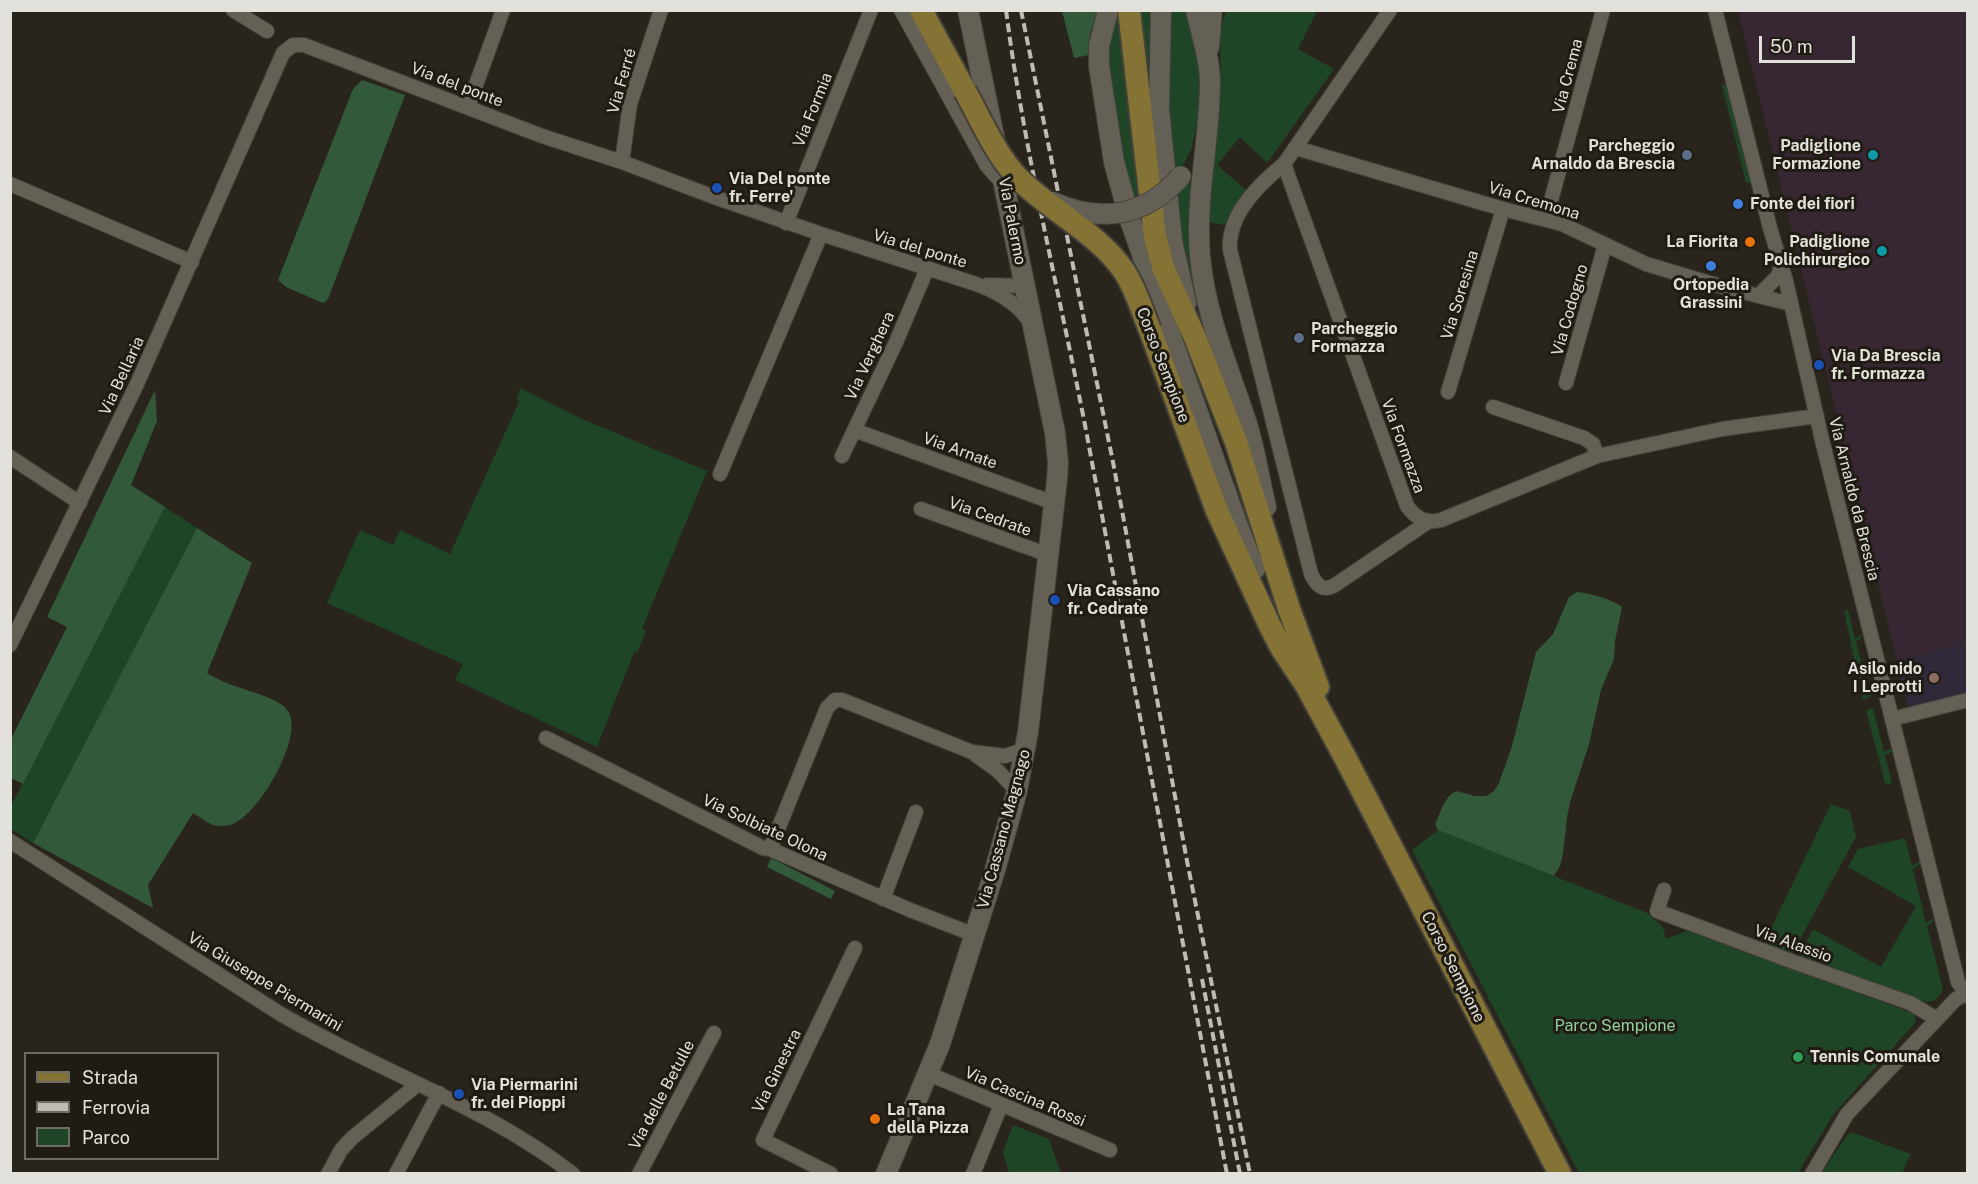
<!DOCTYPE html>
<html>
<head>
<meta charset="utf-8">
<style>
  body { margin:0 }
  #map { position:relative; width:1978px; height:1184px; overflow:hidden; background:#29251d; font-family:"Public Sans",sans-serif }
  canvas { display:block }
  .frame { position:absolute; inset:0; border:12px solid #e3e1db; pointer-events:none }
  .legend { position:absolute; left:24px; top:1052px; width:195px; height:108px; box-sizing:border-box; background:#201c14; border:2px solid #6e6b64; margin:0; padding:8px 10px; list-style:none; font-size:18px; color:#e3e1db }
  .legend li { display:flex; align-items:center; gap:12px; height:30px }
  .legend b { width:30px; border:2px solid #6e6b64 }
  .scale { position:absolute; left:1759px; top:36px; width:96px; height:27px; box-sizing:border-box; border:3px solid #e3e1db; border-top:0; padding-left:8px; font-size:18px; line-height:21px; white-space:nowrap; color:#e3e1db; -webkit-text-stroke:4px #201c14; paint-order:stroke }
</style>
</head>
<body>
<div id="map">
<canvas width="1978" height="1184"></canvas>
<div class="frame"></div>
<ul class="legend">
<li><b style="height:8px;background:#847335"></b>Strada</li>
<li><b style="height:8px;background:#bfbcb6"></b>Ferrovia</li>
<li><b style="height:16px;background:#1f4527"></b>Parco</li>
</ul>
<div class="scale">50 m</div>
</div>
<script>
const ctx = document.querySelector('canvas').getContext('2d');
ctx.lineJoin = 'round';
function fillPath(path, color) { ctx.fillStyle = color; ctx.fill(path, 'evenodd'); }
function trace(path, color, width, dash) { ctx.strokeStyle = color; ctx.lineWidth = width; ctx.lineCap = dash ? 'butt' : 'round'; ctx.setLineDash(dash || []); ctx.stroke(path); }
function drawText(font, color, halo, rows, align = 'center') {
  ctx.font = font + ' "Public Sans",sans-serif'; ctx.lineWidth = 6; ctx.setLineDash([]); ctx.textBaseline = 'middle'; ctx.strokeStyle = halo; ctx.fillStyle = color; for (const [text, x, y, turn = 0] of rows) {
    ctx.save(); ctx.translate(x, y); ctx.rotate((+turn || 0) * Math.PI / 180); ctx.textAlign = isNaN(turn) ? turn : align; if (halo) ctx.strokeText(text, 0, 0); ctx.fillText(text, 0, 0); ctx.restore();
  }
}
fillPath(new Path2D(`
  M1966,642L1968,650L1967,695L1909,711L1897,661Z`), '#312939');
fillPath(new Path2D(`
  M1738,11H1967V650L1965,642L1897,661Z`), '#372732');
fillPath(new Path2D(`
  M1118,11L1149,250L1130,192L1123,162L1107,57L1112,23Z
  M1138,11H1155L1152,115Z
  M1169,11H1192L1203,73L1200,114L1191,150L1182,167L1171,180L1166,119Z
  M1226,11H1317L1298,49L1334,69L1267,163L1240,137L1217,165L1247,191L1224,225L1209,222L1210,164L1221,86L1220,31Z
  M1727,84L1751,182L1746,183L1722,85Z
  M1197,174L1214,342L1184,259L1174,199Z
  M520,388L582,419L707,471L642,629L646,631L637,653L634,652L597,747L455,680L463,664L327,603L360,530L393,545L400,530L450,554L519,402L517,399Z
  M165,507L197,528L33,843L11,829L10,808Z
  M1848,610L1855,639L1862,634L1863,636L1856,641L1869,694L1877,689L1878,692L1863,700L1844,611Z
  M1873,708L1884,752L1892,748V751L1885,756L1892,783L1889,785L1885,783L1866,710Z
  M1831,804L1850,811L1856,837L1792,954L1763,945Z
  M1438,830L1647,913L1663,927L1666,939L1687,931L1915,1014V1023L1833,1115L1798,1173H1579L1412,850Z
  M1905,838L1912,866L1920,861V864L1913,869L1926,923L1934,918V920L1927,926L1943,989C1939,998 1934,1002 1925,1002L1799,957L1813,929L1881,967L1916,906L1848,867L1858,849Z
  M1013,1125L1049,1139L1061,1173H1009L1003,1153Z
  M1851,1132L1911,1154L1902,1173H1822L1845,1138Z`), '#1f4527');
fillPath(new Path2D(`
  M1062,11H1097L1090,34L1089,55L1074,58Z
  M362,80L405,95L328,299L323,303L286,287L278,280L353,89Z
  M155,390L157,421L131,485L165,507L23,784L11,778V739L67,627L47,617Z
  M197,528L252,563L207,673C215,677 223,682 232,685C247,691 282,698 289,713C303,739 257,818 230,825C212,829 207,821 193,813L148,885L153,908L33,843Z
  M1577,592C1593,594 1609,598 1622,607L1615,641L1614,659L1601,690L1589,744L1571,799L1567,817L1563,854L1560,866L1554,876L1438,830L1435,824C1441,812 1444,797 1456,791L1475,796H1486L1494,791L1499,783L1512,746L1536,652L1553,634L1569,597Z
  M771,858L835,891L831,899L767,867Z`), '#325a3a');
const street = new Path2D(`
  M233,10L267,31
  M901,10L987,166L1003,184
  M1390,10L1284,164C1259,184 1227,216 1230,250L1311,574C1317,586 1323,592 1335,585L1428,522
  M1715,10L1770,228L1786,281L1822,440L1958,982L1968,996
  M468,107L503,10
  M1296,148L1503,209L1562,224L1646,264L1723,287L1791,304
  M622,162L630,104L661,10
  M1284,164L1407,506C1416,518 1425,524 1441,520L1597,456L1722,429L1817,416
  M10,184L192,262
  M1546,219L1603,10
  M786,223L871,10
  M987,285L1025,286
  M1758,296L1778,276L1781,266
  M1566,383L1605,245
  M1448,392L1503,209
  M1493,407L1584,438L1593,444L1597,456
  M854,430L1054,503
  M842,456L897,340L927,269
  M10,457L80,503
  M720,474L821,234
  M921,509L1049,555
  M10,645L137,384L283,53L293,45H304L542,136L622,162L714,197L821,234L976,284C998,292 1019,304 1031,324
  M1892,719L1968,700
  M546,738L763,848L770,849L910,910L975,935
  M976,755L998,771L1017,791
  M10,841L279,1013C375,1070 484,1105 573,1174
  M770,849L827,708L835,700H842L972,752L1005,756L1026,749
  M1664,890L1657,911L1791,961L1910,1003L1937,1019
  M883,899L916,812
  M929,1074L1110,1150
  M328,1174L341,1150L352,1138L418,1084
  M396,1174L439,1093
  M639,1174L714,1033
  M831,1174L763,1140L855,948
  M973,1174L1001,1105
  M1812,1174L1847,1114L1956,999L1968,993`);
const secondary = new Path2D(`
  M1108,10L1099,46V66L1114,162L1130,220L1237,524L1255,569
  M1161,10L1159,109L1172,241L1186,303
  M1196,10C1201,34 1210,58 1210,82C1210,140 1195,197 1200,256C1205,313 1227,364 1245,418C1255,447 1259,478 1266,507
  M1209,47L1212,10
  M886,1174L940,1044L995,870L1017,791L1028,732L1057,479L1058,462L1055,433L968,10`);
const primary = new Path2D(`
  M921,10L965,91
  M1129,10L1155,237L1164,270L1194,335L1236,442L1289,609L1318,687
  M1150,330L1217,511L1270,626L1282,649L1306,685L1347,761L1560,1174`);
trace(street, '#44413a', 16);
trace(secondary, '#44413a', 22);
trace(primary, '#44413a', 26);
trace(street, '#646056', 14);
trace(secondary, '#646056', 20);
trace(primary, '#847335', 22);
trace(new Path2D(`
  M1006,10C1024,150 1058,287 1085,425C1132,675 1179,924 1227,1174
  M1021,10L1113,462L1187,861L1250,1174
  M1202,979L1240,1174`), '#bfbcb6', 4, [9, 4.5]);
const secondaryBridge = new Path2D(`
  M1053,202C1101,224 1147,216 1181,176`);
const primaryBridge = new Path2D(`
  M965,91C981,120 995,153 1017,177C1050,211 1097,232 1124,271C1136,289 1142,311 1150,330`);
trace(secondaryBridge, '#44413a', 22, []);
trace(primaryBridge, '#44413a', 26, []);
trace(secondaryBridge, '#646056', 20);
trace(primaryBridge, '#847335', 22);
for (const [x, y, r, color] of [
  [1687,155,6,"#5c6f8a"],
  [1873,155,6,"#0f9aa8"],
  [717,188,6,"#1a4fb4"],
  [1738,204,6,"#3f7fe0"],
  [1750,242,6,"#e8710a"],
  [1882,251,6,"#0f9aa8"],
  [1711,266,6,"#3f7fe0"],
  [1299,338,6,"#5c6f8a"],
  [1819,365,6,"#1a4fb4"],
  [1055,600,6,"#1a4fb4"],
  [1934,678,6,"#8d6e63"],
  [1798,1057,6,"#2e9e5b"],
  [459,1094,6,"#1a4fb4"],
  [875,1119,6,"#e8710a"]
]) { const dot = new Path2D(); dot.arc(x, y, r, 0, 2 * Math.PI); ctx.fillStyle = color; ctx.fill(dot); trace(dot, '#201c14', 2); }
drawText('16px', '#e3e1db', '#201c14', [
  ["Via Crema",1568,76,-75],
  ["Via Ferré",622,81,-74],
  ["Via del ponte",457,85,21],
  ["Via Formia",813,110,-68],
  ["Via Cremona",1534,201,17],
  ["Via Palermo",1012,221,79],
  ["Via del ponte",920,249,17],
  ["Via Soresina",1460,295,-73],
  ["Via Codogno",1570,310,-74],
  ["Via Verghera",870,356,-65],
  ["Corso Sempione",1163,365,69],
  ["Via Bellaria",122,376,-65],
  ["Via Formazza",1403,446,70],
  ["Via Arnate",960,451,20],
  ["Via Arnaldo da Brescia",1854,499,76],
  ["Via Cedrate",990,517,20],
  ["Via Solbiate Olona",765,828,25],
  ["Via Cassano Magnago",1004,829,-75],
  ["Via Alassio",1793,944,20],
  ["Corso Sempione",1453,967,63],
  ["Via Giuseppe Piermarini",265,982,31],
  ["Via Ginestra",777,1071,-64],
  ["Via delle Betulle",662,1095,-62],
  ["Via Cascina Rossi",1025,1097,23]
]);
drawText('bold 16px', '#e3e1db', '#201c14', [
  ["Parcheggio",1675,146,"right"],
  ["Arnaldo da Brescia",1675,164,"right"],
  ["Padiglione",1861,146,"right"],
  ["Formazione",1861,164,"right"],
  ["Via Del ponte",729,179],
  ["fr. Ferre'",729,197],
  ["Fonte dei fiori",1750,204],
  ["La Fiorita",1738,242,"right"],
  ["Padiglione",1870,242,"right"],
  ["Polichirurgico",1870,260,"right"],
  ["Ortopedia",1711,285,"center"],
  ["Grassini",1711,303,"center"],
  ["Parcheggio",1311,329],
  ["Formazza",1311,347],
  ["Via Da Brescia",1831,356],
  ["fr. Formazza",1831,374],
  ["Via Cassano",1067,591],
  ["fr. Cedrate",1067,609],
  ["Asilo nido",1922,669,"right"],
  ["I Leprotti",1922,687,"right"],
  ["Tennis Comunale",1810,1057],
  ["Via Piermarini",471,1085],
  ["fr. dei Pioppi",471,1103],
  ["La Tana",887,1110],
  ["della Pizza",887,1128]
], 'left');
drawText('16px', '#91d19b', '#201c14', [
  ["Parco Sempione",1615,1026]
]);
</script>
</body>
</html>
